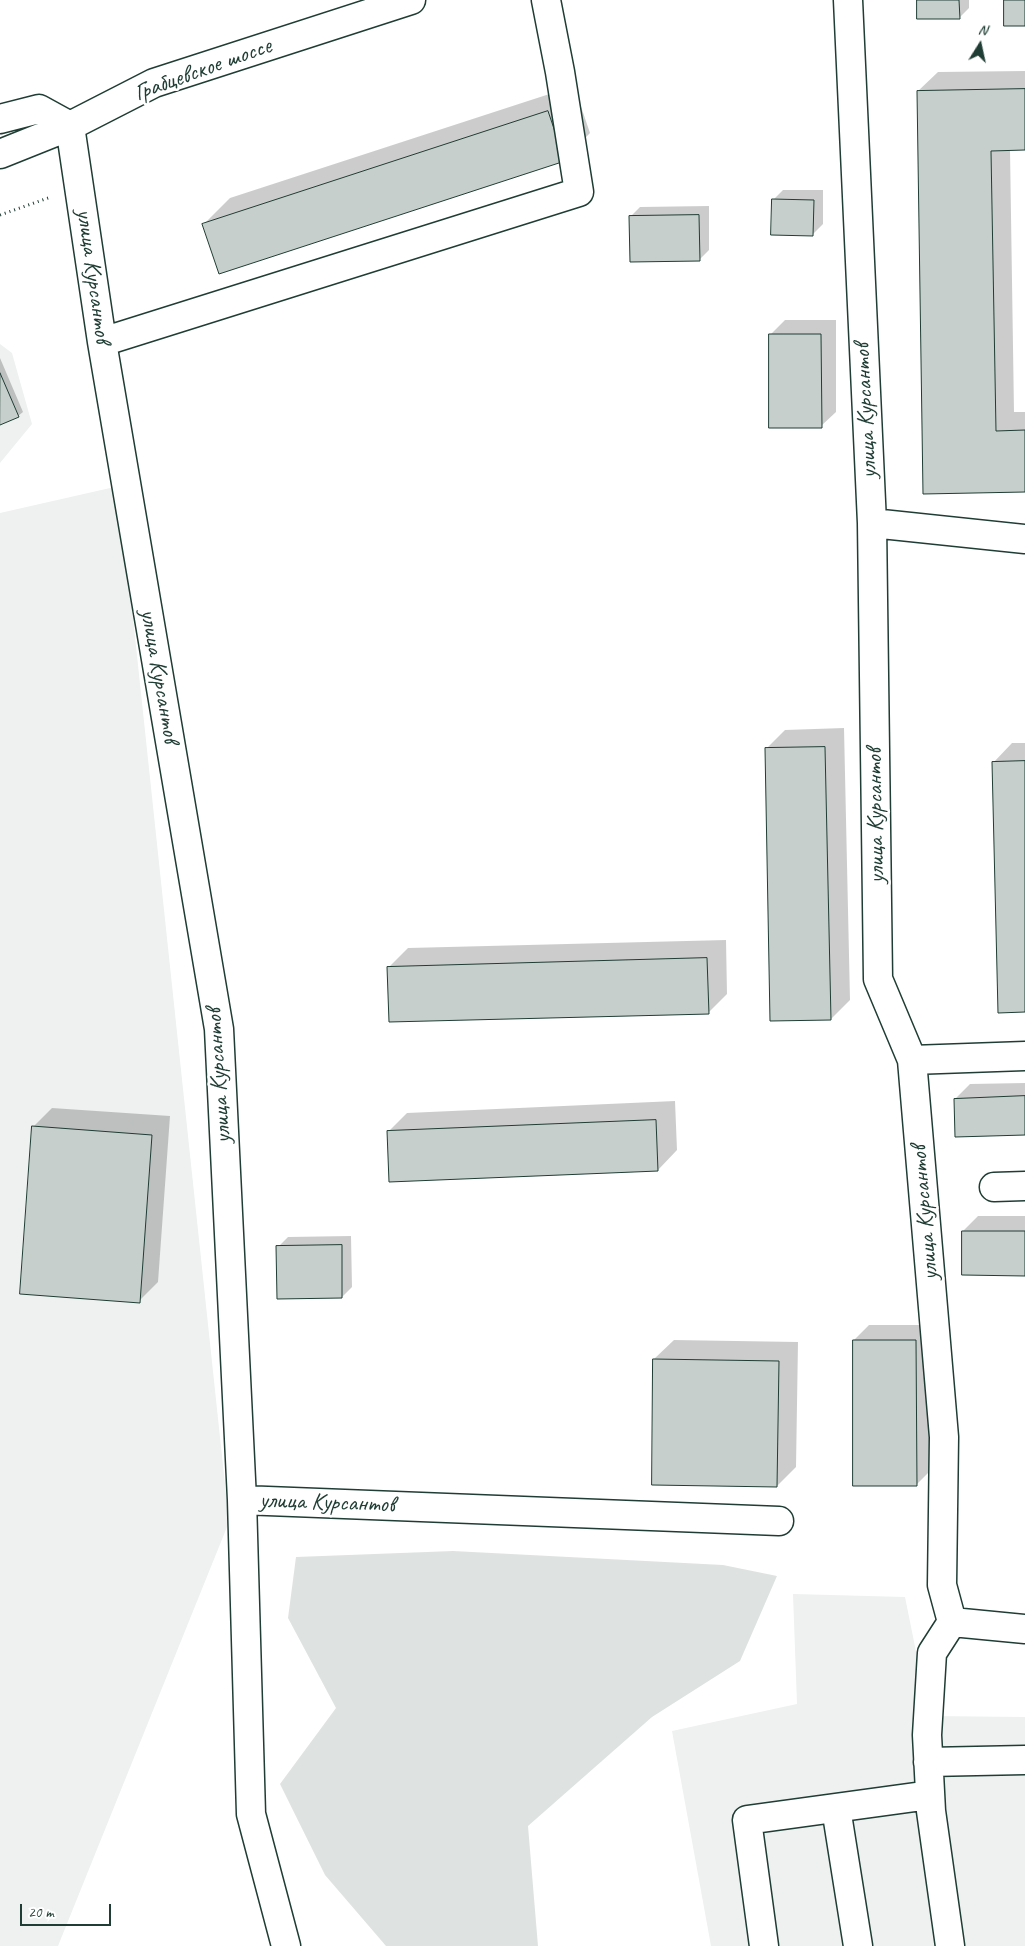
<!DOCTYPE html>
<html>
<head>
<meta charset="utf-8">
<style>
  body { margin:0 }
  #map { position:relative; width:1025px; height:1946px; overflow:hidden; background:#fff; font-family:Caveat,sans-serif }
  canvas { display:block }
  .north { position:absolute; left:955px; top:20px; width:50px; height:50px; -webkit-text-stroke:4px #fff; paint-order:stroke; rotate:10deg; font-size:14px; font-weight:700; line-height:20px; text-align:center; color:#1f3d34 }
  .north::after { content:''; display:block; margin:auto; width:18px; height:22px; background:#1f3d34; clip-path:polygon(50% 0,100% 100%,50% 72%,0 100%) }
  .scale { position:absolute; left:20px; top:1904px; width:91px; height:22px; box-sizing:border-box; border:2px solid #1f3d34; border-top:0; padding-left:6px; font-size:15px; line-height:18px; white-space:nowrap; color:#1f3d34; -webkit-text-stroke:4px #fff; paint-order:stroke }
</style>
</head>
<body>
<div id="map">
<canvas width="1025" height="1946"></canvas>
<div class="north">N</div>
<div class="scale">20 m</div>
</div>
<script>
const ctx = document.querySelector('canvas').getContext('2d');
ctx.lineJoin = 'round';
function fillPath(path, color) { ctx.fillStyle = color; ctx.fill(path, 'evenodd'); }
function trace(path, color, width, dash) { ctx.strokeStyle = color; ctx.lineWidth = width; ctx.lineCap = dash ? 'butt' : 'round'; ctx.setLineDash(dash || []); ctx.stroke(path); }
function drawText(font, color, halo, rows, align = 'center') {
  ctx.font = font + ' Caveat,sans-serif'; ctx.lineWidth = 5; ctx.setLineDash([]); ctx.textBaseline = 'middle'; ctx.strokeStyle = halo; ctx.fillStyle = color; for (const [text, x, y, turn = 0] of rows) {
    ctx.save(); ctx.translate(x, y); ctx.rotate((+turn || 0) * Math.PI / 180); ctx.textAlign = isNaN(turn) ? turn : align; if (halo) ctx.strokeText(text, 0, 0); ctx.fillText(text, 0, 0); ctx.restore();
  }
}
fillPath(new Path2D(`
  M0,344L12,353L32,424L0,463Z
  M119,486L229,1522L58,1946H0V513Z
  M793,1594L905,1597L929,1716L1025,1717V1946H711L672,1731L797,1704Z`), '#eef1f0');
fillPath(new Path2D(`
  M453,1551L723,1565L777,1576L740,1661L652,1717L528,1826L538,1946H386L325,1875L280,1784L336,1708L288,1618L296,1557Z`), '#dee3e2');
fillPath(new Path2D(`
  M918,0H969V8L959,18Z
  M1025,71V149H1010L1014,412H1025V491L925,493L918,91L938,72Z
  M574,86L590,133L564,160L204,224L230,198Z
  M783,190H823V224L813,234L773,200Z
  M709,206V250L699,260L630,217L640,207Z
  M785,320H836V412L821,426L770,335Z
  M0,358L23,412L18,416L0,424Z
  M844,728L850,1000L831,1019L766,749L785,730Z
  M1012,743H1025V1011L993,763Z
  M726,940L727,994L708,1013L389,967L408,948Z
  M1025,1083V1133L955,1099L970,1084Z
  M675,1101L677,1150L658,1170L388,1132L407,1113Z
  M52,1108L170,1116L158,1282L139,1301L33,1127Z
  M978,1216H1025V1274L963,1231Z
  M351,1236L352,1287L342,1297L278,1247L288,1237Z
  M869,1325H931V1470L916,1485L854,1340Z
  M674,1340L798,1342L796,1467L777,1486L654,1359Z`), '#0003');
const building = new Path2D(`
  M917,0H959L960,19H917Z
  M1004,0H1025V26H1004Z
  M1025,89V150L991,151L996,431L1025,430V492L923,494L917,91Z
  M548,111L565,161L219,274L202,224Z
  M772,199L814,200L813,236L771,235Z
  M699,215L700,261L630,262L629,216Z
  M769,334H821L822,428H769Z
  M0,373L19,417L0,425Z
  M825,747L831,1020L770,1021L765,748Z
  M1025,761V1012L998,1013L992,762Z
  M707,958L709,1014L389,1022L387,967Z
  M1025,1096V1135L955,1137L954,1099Z
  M656,1120L658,1171L389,1182L387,1131Z
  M32,1126L152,1135L140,1303L20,1294Z
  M962,1231H1025V1276L962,1275Z
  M342,1245V1298L277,1299L276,1246Z
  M853,1340H916L917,1486H853Z
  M653,1359L779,1361L777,1487L652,1485Z`);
fillPath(building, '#c7cfcc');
trace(building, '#1f3d34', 1);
const minor = new Path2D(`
  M848,0L872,523L878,979L912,1060L944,1437L942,1585L952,1622
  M0,119L39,109L70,126
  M70,126L102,342L219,1029L242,1500L779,1521
  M0,154L70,126L154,83L411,0
  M102,342L579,192L560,72L546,0
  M872,523L1025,539
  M912,1060L1025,1056
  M994,1187L1025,1186
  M242,1500L251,1814L286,1946
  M952,1622L1025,1629
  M928,1762L1025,1760
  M836,1808L858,1946
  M764,1946L747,1820L930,1795
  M950,1946L931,1811L927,1735L932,1653L952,1622`);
trace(minor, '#1f3d34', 31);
trace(new Path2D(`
  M0,215L51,197`), '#1f3d34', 3, [1, 4]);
trace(minor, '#fff', 28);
drawText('24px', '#1f3d34', '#fff', [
  ["Грабцевское шоссе",203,70,-20],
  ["улица Курсантов",93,276,82],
  ["улица Курсантов",866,411,-93],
  ["улица Курсантов",159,676,80],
  ["улица Курсантов",876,816,-91],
  ["улица Курсантов",219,1076,-94],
  ["улица Курсантов",925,1213,-95],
  ["улица Курсантов",327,1503,2]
]);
</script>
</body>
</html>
